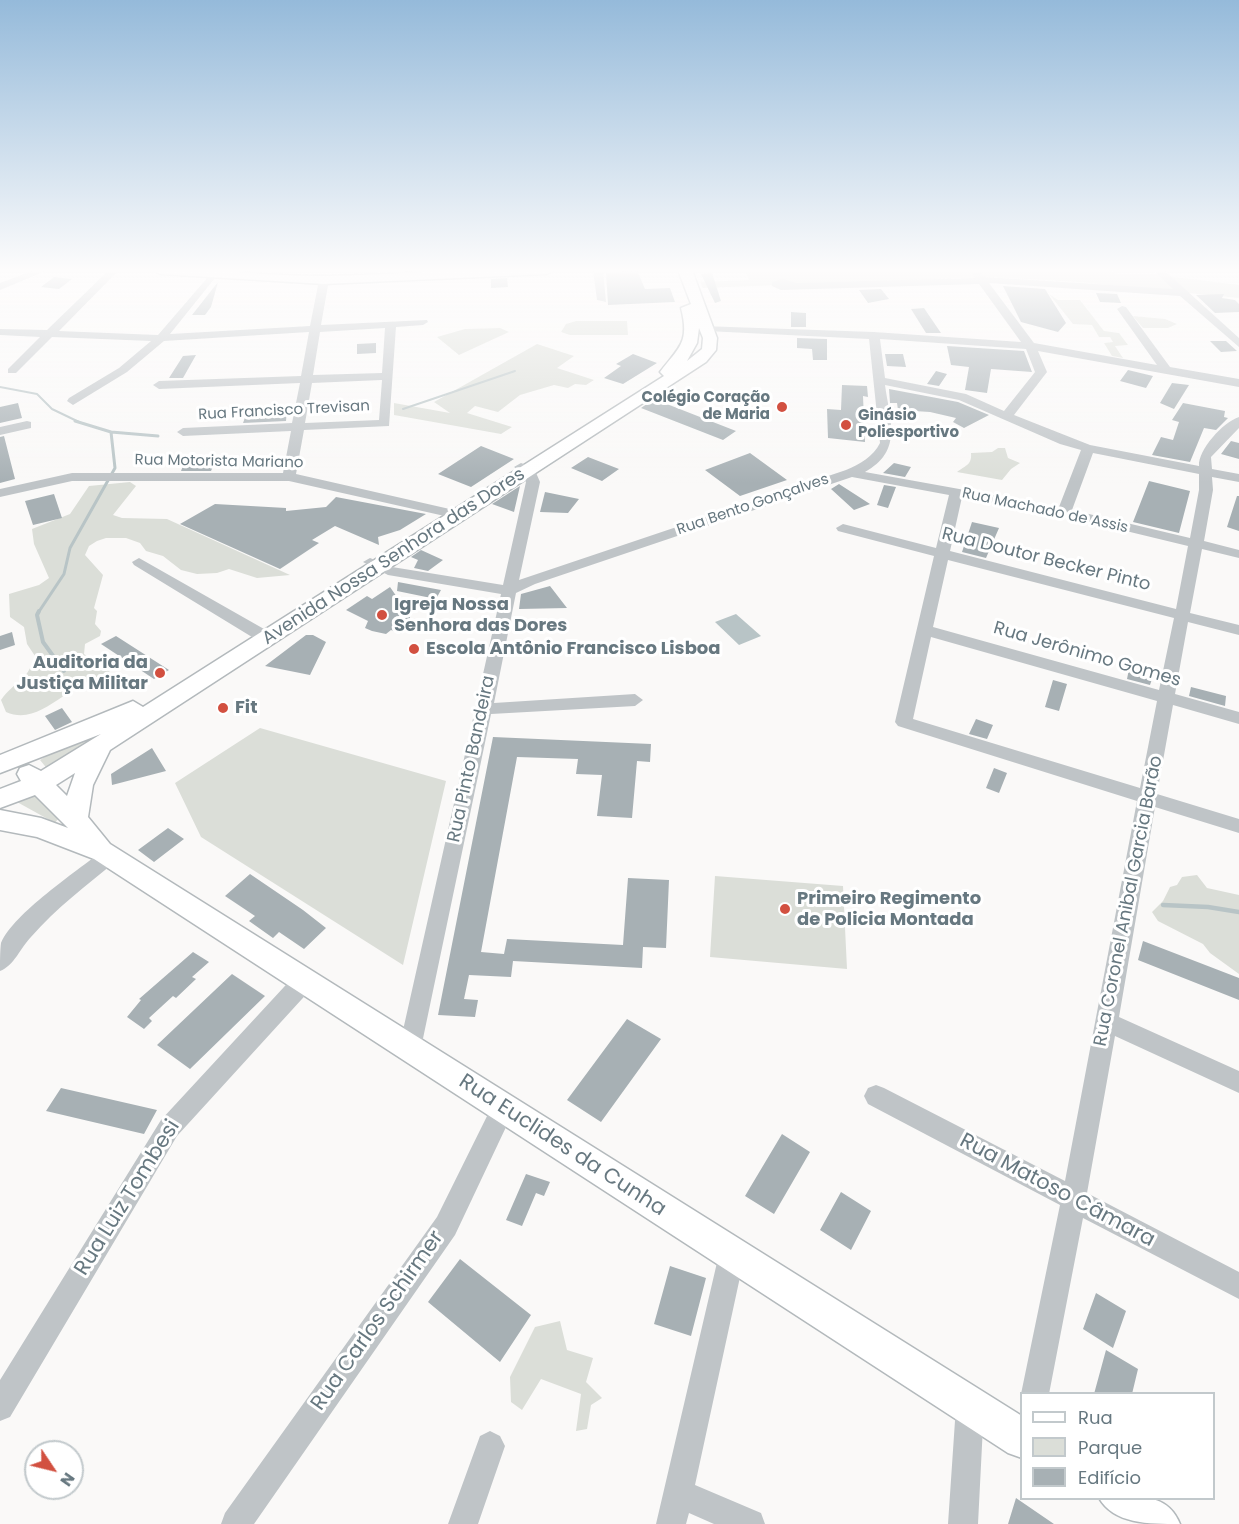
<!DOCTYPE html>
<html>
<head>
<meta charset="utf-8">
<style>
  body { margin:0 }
  #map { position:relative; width:1239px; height:1524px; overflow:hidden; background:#faf9f8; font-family:Poppins,sans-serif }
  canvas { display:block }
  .legend { position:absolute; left:1020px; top:1392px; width:195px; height:108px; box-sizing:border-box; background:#fff; border:2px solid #c2c9cc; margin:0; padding:8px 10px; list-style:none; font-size:18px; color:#677880 }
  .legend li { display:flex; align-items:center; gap:12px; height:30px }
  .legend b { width:30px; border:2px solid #c2c9cc }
  .north { position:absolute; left:24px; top:1440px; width:60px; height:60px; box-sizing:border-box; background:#fff; border:2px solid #c2c9cc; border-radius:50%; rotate:125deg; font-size:16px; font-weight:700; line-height:24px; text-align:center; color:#677880 }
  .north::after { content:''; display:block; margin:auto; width:21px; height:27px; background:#d25040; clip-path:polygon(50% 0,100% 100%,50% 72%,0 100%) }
</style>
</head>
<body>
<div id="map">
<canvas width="1239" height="1524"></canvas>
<ul class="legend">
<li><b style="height:8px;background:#fff"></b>Rua</li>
<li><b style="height:16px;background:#dbded8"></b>Parque</li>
<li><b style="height:16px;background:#a7b0b4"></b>Edifício</li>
</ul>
<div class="north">N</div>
</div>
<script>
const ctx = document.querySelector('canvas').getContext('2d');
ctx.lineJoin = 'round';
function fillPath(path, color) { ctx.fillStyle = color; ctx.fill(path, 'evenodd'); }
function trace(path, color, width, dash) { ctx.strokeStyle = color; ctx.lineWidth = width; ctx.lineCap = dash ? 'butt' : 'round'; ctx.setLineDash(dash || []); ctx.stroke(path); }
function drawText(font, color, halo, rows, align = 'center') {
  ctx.font = font + ' Poppins,sans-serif'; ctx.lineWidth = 6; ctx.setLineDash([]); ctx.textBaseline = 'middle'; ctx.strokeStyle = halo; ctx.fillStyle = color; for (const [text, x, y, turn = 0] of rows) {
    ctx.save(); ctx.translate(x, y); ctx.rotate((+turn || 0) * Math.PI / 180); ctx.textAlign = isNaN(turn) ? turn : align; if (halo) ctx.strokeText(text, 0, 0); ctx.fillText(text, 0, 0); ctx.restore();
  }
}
fillPath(new Path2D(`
  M745,270H1110L1117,274H1151L1239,285V298L1078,282L989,277L703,288L700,282L749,280Z
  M1049,294L1058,300H1080L1104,331L1119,333L1128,345L1115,346L1123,358L1112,356L1104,343L1113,342L1110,337H1099L1092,325L1073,324Z
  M1133,316L1165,319L1177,324L1168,328H1143Z
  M576,321H627L628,335H570L561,332L566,324Z
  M500,328L509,332L459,355L437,337L465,329Z
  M537,344L574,356L557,368L594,380L586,385L575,384L568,388L554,385L520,395L498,412L475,406L467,413L512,427L501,434L394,415V403L450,413L434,402Z
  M998,448H1005L1008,458L1020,463L1011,469L1002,480L957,472C966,465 972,465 971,453L992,452Z
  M130,482L136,486L113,515L122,518L167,519L290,575L257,578L229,569L217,573L197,574L181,570L163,556L146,551L140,543L126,538H106L97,541L89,546L85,555L103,575L94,608L97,611L95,624L101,631L100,636L85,644L84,654L110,672L108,677C69,678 43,728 6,712L1,700C15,680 26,684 35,656L27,644L24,627L10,617L9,594L39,585L49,578L34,544L32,529L70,514L89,486Z
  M113,726L49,771L40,760L48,755Z
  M260,728L446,781L403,965L201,837L175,783Z
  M40,792L58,819L55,823L17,802Z
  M1197,875L1207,888L1239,895V974L1210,953L1203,944L1158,921L1152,912L1163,901L1170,887L1177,885L1182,877Z
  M715,876L843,886L847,969L710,957Z
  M560,1321L567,1350L593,1358L586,1382L602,1398L591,1405L587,1429L576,1431L581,1394L541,1379L522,1410L511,1402L510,1377L535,1327Z`), '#dbded8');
fillPath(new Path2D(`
  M736,614L761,636L739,645L715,622Z`), '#b8c4c6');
trace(new Path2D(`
  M0,387L37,394L52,409L79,422
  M403,409L515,371`), '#b8c4c6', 2);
trace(new Path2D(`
  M111,432L158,436
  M38,613L64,574L70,548L115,468L111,432L75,421`), '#b8c4c6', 3);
trace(new Path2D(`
  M39,611L37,615L43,642L64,671`), '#b8c4c6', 4);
trace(new Path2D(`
  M1163,905L1208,907L1239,912`), '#b8c4c6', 4.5);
fillPath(new Path2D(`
  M637,270L645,289L670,288L675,302L608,305L606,273Z
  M712,273L721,301L715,303L701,274Z
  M54,277L72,279L59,289L41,287Z
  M507,278L508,287L491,288V279Z
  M218,282L211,307L205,315H192Z
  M1003,286L1045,289L1066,323L1058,332L1021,322Z
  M881,289L889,299L868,303L859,290Z
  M1096,293L1117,294L1121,303L1100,302Z
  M1224,294L1222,298L1235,300L1239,304V312L1215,313L1196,295Z
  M924,308L941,333H926L911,309Z
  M791,312L806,313V327H791Z
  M797,338L827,339V360H813L812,349L797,348Z
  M1210,341H1226L1237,351L1221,352Z
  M376,343V353L357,354V344Z
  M947,346L1024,351L1032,372L991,369L987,393L965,390L969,367L951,365Z
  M633,354L657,363L623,384L604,378L621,366L616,364Z
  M885,354H903L906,367L887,366Z
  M196,355L183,378H169L183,356Z
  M1128,370L1153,376L1146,388L1120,381Z
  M936,371L947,374L939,386L927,384Z
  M1172,383L1189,385L1174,409L1160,403Z
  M842,385L867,386L868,397L863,396L865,442L828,438L827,409L841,410Z
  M889,389L958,402L989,415L964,428L953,422L956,418L930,412L898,410L897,403H890Z
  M654,399L736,431L723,440L641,408Z
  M18,403L22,418L0,423V407Z
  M1183,403L1225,411L1224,417L1228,418L1216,430L1204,428L1190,462L1152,455L1161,437L1173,440L1179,422L1172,420Z
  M287,409L286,421L243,423L247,412Z
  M4,436L15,479L0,483V437Z
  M1231,441L1239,443V459L1221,454Z
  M481,446L514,459L471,487L438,474Z
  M750,453L787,480L740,496L705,470Z
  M218,455L211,471H181L187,456Z
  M588,457L619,469L602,481L571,468Z
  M894,463L911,467L905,477L883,473Z
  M1149,481L1190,491L1179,533L1133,522Z
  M839,484L870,504L854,510L831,489Z
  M884,485L896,487L888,508L877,505Z
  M520,486L514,512L492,504Z
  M545,492L579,499L568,513L540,512Z
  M54,494L62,518L33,525L25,501Z
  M1237,496H1239V531L1227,527Z
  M336,497L426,514L400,530L378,537L379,545L335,526L312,540L319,543L280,569L180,524L215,504L286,508V511L326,507Z
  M972,522L999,528L986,558L962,552Z
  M421,550L443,560L428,571L414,568L418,560L411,557Z
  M398,582L441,590L436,599L397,591Z
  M550,586L567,608L519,609L521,594Z
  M390,587L410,616V627L406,631L400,634L391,630L386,634L372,631L365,628L368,621L346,610L367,596L372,599Z
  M12,632L15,645L0,650V636Z
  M306,635H313L326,642L310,675L265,666Z
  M116,636L169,670L154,679L101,644Z
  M1129,669L1153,676L1150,685L1127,679Z
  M1053,680L1067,684L1059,711L1045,707Z
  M1191,687L1226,696L1225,706L1189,696Z
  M62,708L72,722L55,730L45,716Z
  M976,719L993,725L987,739L969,734Z
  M493,737L651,744L650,762L637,761L632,818L597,816L602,775L576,774L578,759L517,757L481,952L504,954L507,939L623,945L628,878L669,880L666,948L643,947L642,968L513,961L511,977L469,975L464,999L478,1000L475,1017L438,1015Z
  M152,748L166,771L112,785L111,774Z
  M994,768L1007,773L999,793L986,788Z
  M168,828L184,839L154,862L138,850Z
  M250,874L303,910L326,928L304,949L279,932L273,938L249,921L255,916L225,896Z
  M1143,941L1239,978V1000L1138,960Z
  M193,952L209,962L192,977L196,979L176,998L173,996L149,1018L152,1021L144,1029L127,1017L141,1000L139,999Z
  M232,974L265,996L190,1069L157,1045Z
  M627,1019L661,1039L601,1122L567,1100Z
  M61,1088L157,1110L144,1134L46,1111Z
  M782,1134L810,1152L774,1214L745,1196Z
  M526,1174L550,1182L544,1196L536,1193L522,1226L506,1220Z
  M841,1192L871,1211L851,1250L820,1230Z
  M460,1259L531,1315L500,1362L428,1302Z
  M670,1266L706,1278L691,1336L654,1324Z
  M1096,1293L1126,1311L1113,1348L1083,1329Z
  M1106,1350L1138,1369L1132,1394H1094Z
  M1016,1498L1054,1524H1008Z`), '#a7b0b4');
const major = new Path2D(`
  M153,270C211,267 269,277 326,276C402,275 478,266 554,270L547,274L324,284L160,274Z
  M678,270H692L717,338L716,350L706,362L110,750L93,785L88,817L110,844L1022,1416V1458L1008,1453L94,859L37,837L0,830V810L41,818L68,828L35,795L0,808V789L21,781L17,774L20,768L29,765L41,771L101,734L0,773V755L133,701L143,707L664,376L660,372C679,347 690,343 681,308L691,304ZM699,328L703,338L702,349L687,361L697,343ZM75,773L67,796L56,785Z
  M1099,1498C1132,1498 1166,1489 1180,1524C1148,1524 1114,1524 1099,1498Z`);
trace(major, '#b3b9bc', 3);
fillPath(new Path2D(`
  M35,270H48L0,290V283Z
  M109,270H119L59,331L158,335L214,270L219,273L170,334L310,326L319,280L324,277L329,280L321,325L427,320L428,322L423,325L396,327L389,426L304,430L296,474L454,510V516L449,517L289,481H72L0,497V489L72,473H283L291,431L183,436L177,432L183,428L292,423L300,383L159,389L153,385L159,381L301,376L309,332L164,341L127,372L73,405L67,401L69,398L119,368L151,341L52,337L16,373H8V369L40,337L0,335V329L47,330ZM385,328L382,373L313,375L320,332ZM382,380L379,420L305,423L312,383Z
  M593,270H603L606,302L597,300Z
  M773,270H818L813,273H778Z
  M1153,270H1164L1239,338V347L1180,296L989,283L1034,343L1157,365L1117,309L1122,306L1126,307L1170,367L1239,379V387L1038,351L1047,372L1014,415L1090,445L1199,466C1198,450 1223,422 1239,417V428L1211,457L1212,469L1239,474V482L1212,477L1213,490L1204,541L1239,550V558L1202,549L1190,613L1239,625V635L1188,622L1175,694L1239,712V724L1173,705L1157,794L1239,819V833L1155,807L1119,1017L1239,1071V1093L1115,1036L1087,1193L1239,1272V1299L1083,1218L1049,1394H1022V1396L1021,1394L1060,1205L868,1104L864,1096L868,1088L876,1085L884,1088L1065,1181L1137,801L898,726L895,722L934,556L838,531L836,528L843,524L936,548L949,495L852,477L535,584L516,593L494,703L635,694L643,700L635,706L491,714L421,1048L418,1055L410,1058L402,1055L399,1048L501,594L388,575L363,562L370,558L392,567L503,585L526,482L523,473L514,467L521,463L534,468L540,482L519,580L846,470C860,464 873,457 880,443L869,339L706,331L702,330V326L874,332L1021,342L979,284L781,290L772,286V282L783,279L797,283L975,278L972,274L977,271L985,277L1173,289ZM880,339L1026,349L1035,372L1004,411L966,394L885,378ZM885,385L959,400L1060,444L1081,450L1059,507L865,472C903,451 890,421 885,385ZM1093,453L1199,474V490L1190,538L1072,510ZM962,497L1064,516L1188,546L1176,609L950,551ZM948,560L1174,618L1159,690L933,627ZM931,637L1157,701L1140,788L913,719Z
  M27,421L31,422V428L0,435V427Z
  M139,558L264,629L266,633L258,638L252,637L134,565L132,562Z
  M109,848L116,851L119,856L116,861C87,885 56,908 31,937C21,947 14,966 0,971C0,963 0,950 1,943C14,913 76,872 102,851Z
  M304,972L312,974L315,981L312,988L177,1136L10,1417L0,1421V1380L161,1120L296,974Z
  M503,1097L511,1100L515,1108L455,1235L254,1524H221L225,1513L437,1217L495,1100Z
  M732,1241L741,1245L745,1254L695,1485L761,1513L765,1524H714L689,1513L686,1524H656L719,1254L723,1245Z
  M970,1392L980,1396L984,1406L978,1524H948L956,1406L960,1396Z
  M490,1431L500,1436L505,1446L478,1524H448L480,1436Z`), '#bfc4c7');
fillPath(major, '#fff');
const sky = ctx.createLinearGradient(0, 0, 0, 483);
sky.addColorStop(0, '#95bada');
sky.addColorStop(0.56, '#fdfcfc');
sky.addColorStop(1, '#fdfcfc00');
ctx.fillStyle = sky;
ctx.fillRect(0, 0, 1239, 483);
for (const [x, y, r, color] of [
  [782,407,6,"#d25040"],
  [846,425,6,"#d25040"],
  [382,615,6,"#d25040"],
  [414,649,6,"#d25040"],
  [160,673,6,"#d25040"],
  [223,708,6,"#d25040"],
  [785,909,6,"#d25040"]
]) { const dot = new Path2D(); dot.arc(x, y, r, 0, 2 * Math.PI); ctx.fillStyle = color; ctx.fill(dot); trace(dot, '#fff', 2); }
drawText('bold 15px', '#677880', '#fff', [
  ["Colégio Coração",770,398],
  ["de Maria",770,415],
  ["Ginásio",858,416,"left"],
  ["Poliesportivo",858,433,"left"]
], 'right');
drawText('15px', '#677880', '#fff', [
  ["Rua Francisco Trevisan",284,411,-3],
  ["Rua Motorista Mariano",219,462,1],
  ["Rua Bento Gonçalves",753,505,-19],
  ["Rua Machado de Assis",1045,511,12]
]);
drawText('18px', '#677880', '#fff', [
  ["Avenida Nossa Senhora das Dores",394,557,-33],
  ["Rua Doutor Becker Pinto",1046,560,14],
  ["Rua Jerônimo Gomes",1087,655,16],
  ["Rua Pinto Bandeira",472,759,-78],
  ["Rua Coronel Anibal Garcia Barão",1129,901,-79]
]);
drawText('bold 18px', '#677880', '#fff', [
  ["Igreja Nossa",394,605],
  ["Senhora das Dores",394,626],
  ["Escola Antônio Francisco Lisboa",426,649],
  ["Auditoria da",148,663,"right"],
  ["Justiça Militar",148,684,"right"],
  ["Fit",235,708],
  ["Primeiro Regimento",797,899],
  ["de Policia Montada",797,920]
], 'left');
drawText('21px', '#677880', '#fff', [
  ["Rua Euclides da Cunha",562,1146,33],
  ["Rua Matoso Câmara",1057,1191,28],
  ["Rua Luiz Tombesi",128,1198,-58],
  ["Rua Carlos Schirmer",378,1321,-55]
]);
</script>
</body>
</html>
